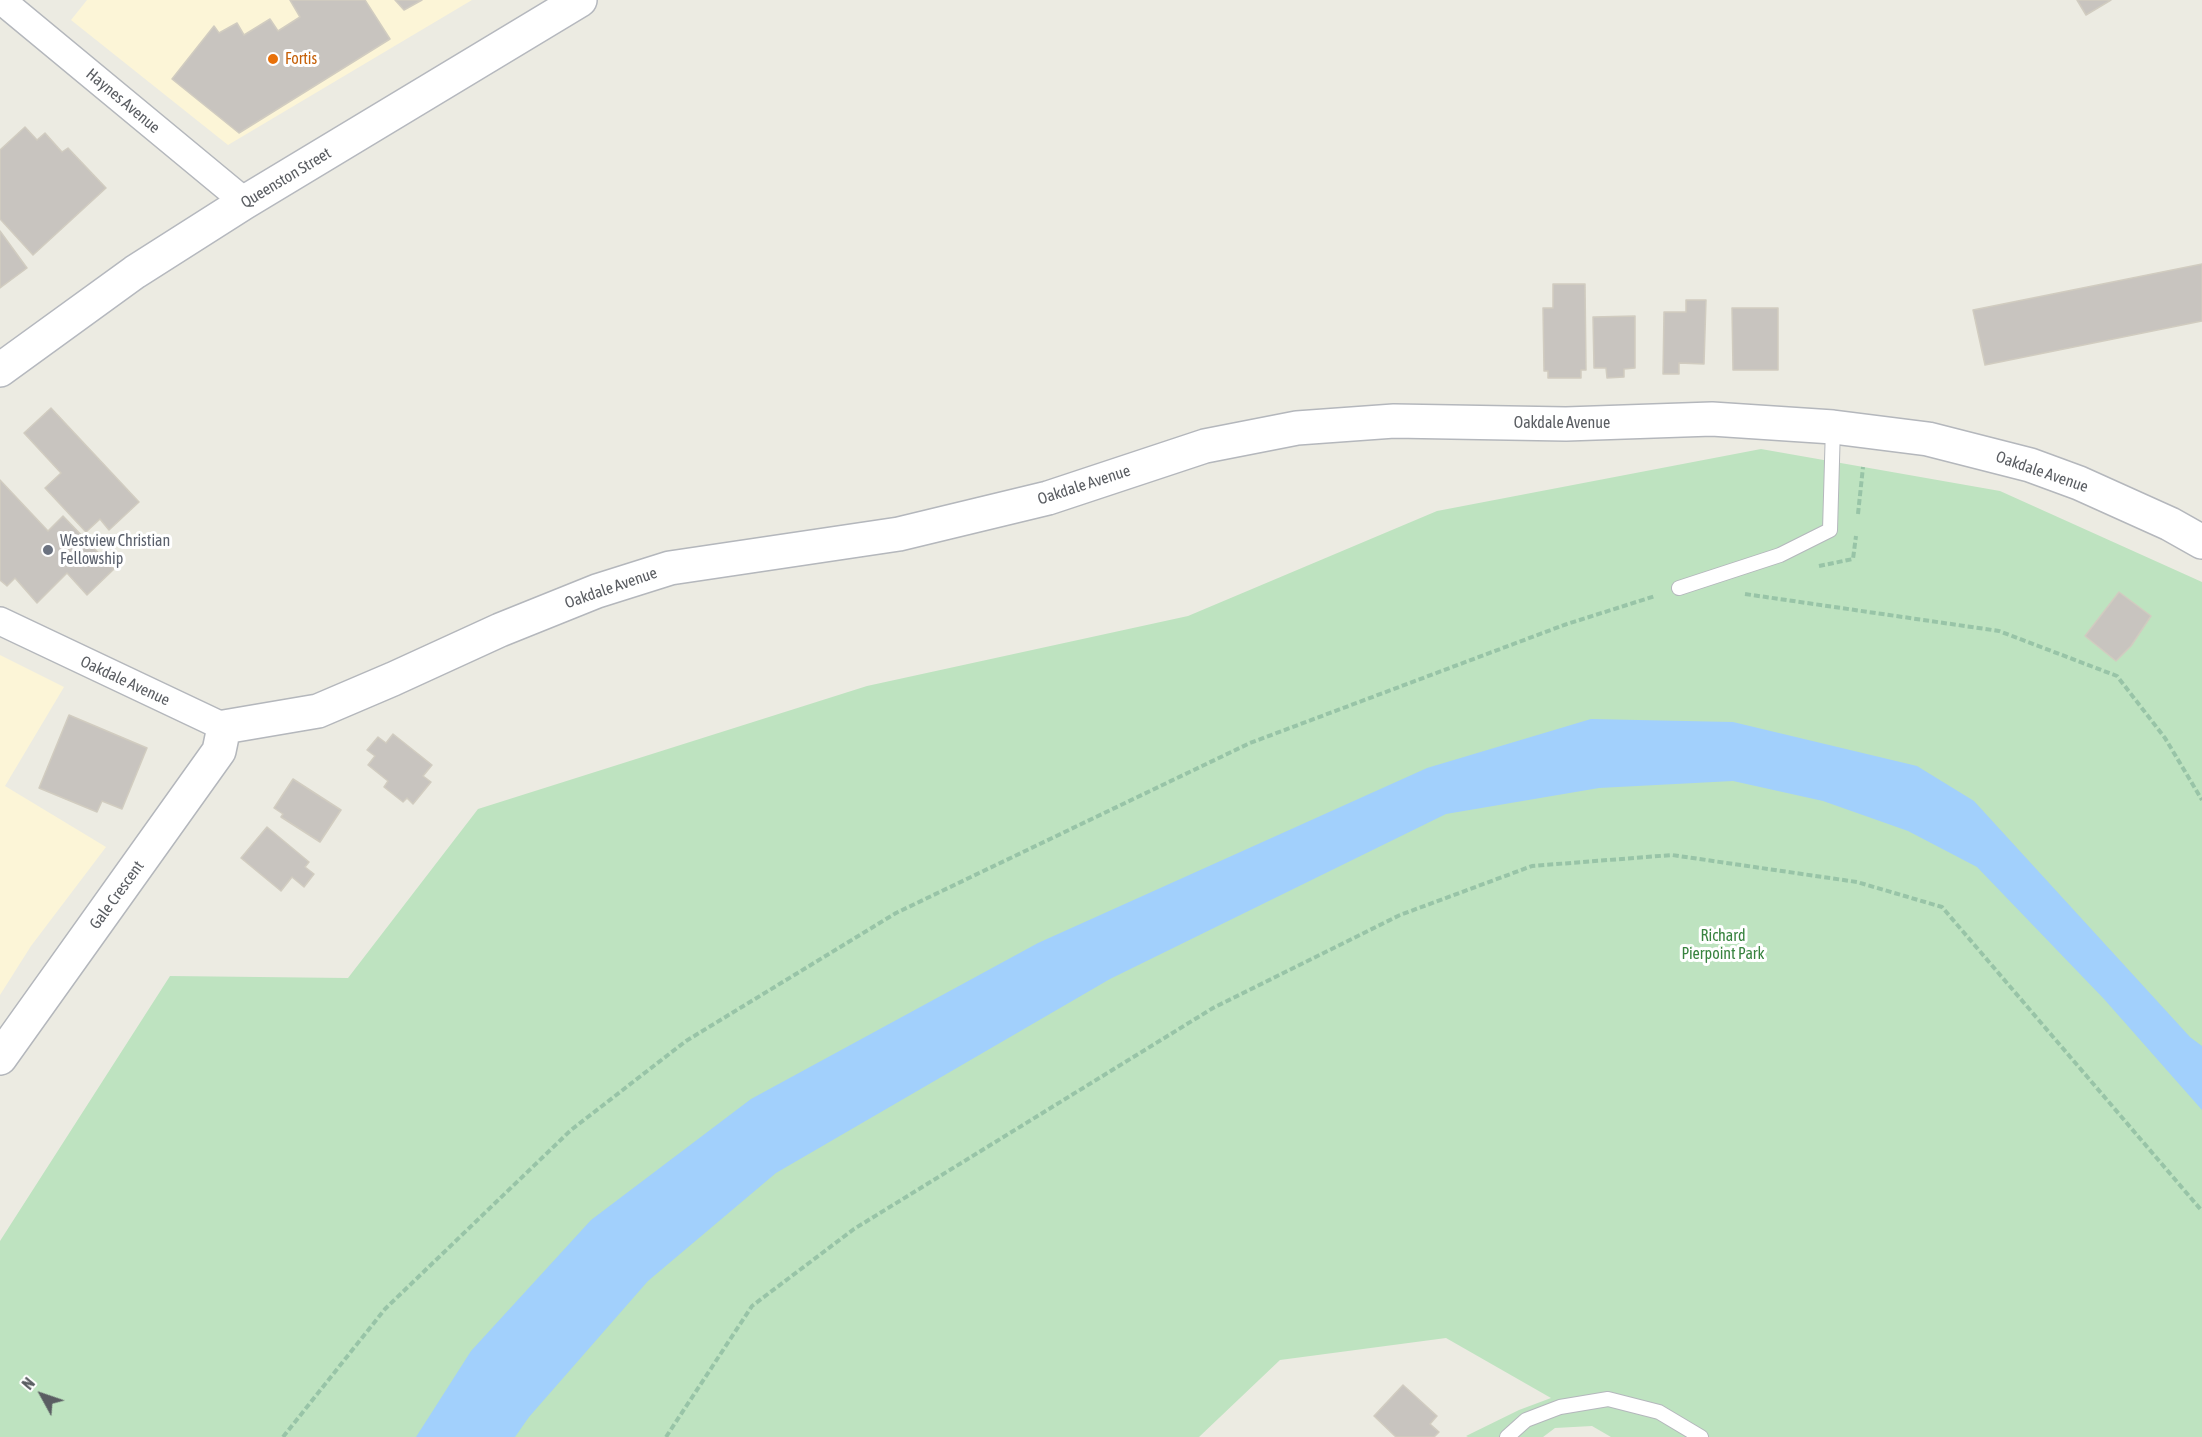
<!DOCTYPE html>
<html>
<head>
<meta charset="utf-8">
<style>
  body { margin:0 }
  #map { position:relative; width:2202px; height:1437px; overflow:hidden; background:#ecebe2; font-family:"Asap Condensed",sans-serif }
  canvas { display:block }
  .north { position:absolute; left:12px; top:1365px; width:60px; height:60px; -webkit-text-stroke:4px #fff; paint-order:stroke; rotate:310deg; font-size:16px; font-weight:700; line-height:24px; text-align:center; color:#5a5d62 }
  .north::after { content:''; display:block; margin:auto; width:21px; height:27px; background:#5a5d62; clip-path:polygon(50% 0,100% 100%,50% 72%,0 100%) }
</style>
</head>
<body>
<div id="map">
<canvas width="2202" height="1437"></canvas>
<div class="north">N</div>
</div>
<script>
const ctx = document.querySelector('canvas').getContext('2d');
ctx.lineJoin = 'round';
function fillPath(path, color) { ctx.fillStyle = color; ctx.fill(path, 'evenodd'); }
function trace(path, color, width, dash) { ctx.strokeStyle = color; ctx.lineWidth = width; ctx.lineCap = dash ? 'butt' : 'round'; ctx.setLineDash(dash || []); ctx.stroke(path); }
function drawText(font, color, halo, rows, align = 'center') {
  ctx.font = font + ' "Asap Condensed",sans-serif'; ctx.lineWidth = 6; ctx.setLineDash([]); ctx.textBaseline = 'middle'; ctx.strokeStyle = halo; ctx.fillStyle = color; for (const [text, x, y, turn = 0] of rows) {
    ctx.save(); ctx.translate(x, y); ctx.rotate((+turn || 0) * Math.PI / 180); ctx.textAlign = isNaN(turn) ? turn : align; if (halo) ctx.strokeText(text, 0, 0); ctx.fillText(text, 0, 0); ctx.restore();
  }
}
fillPath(new Path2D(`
  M87,0H472L228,145L71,20Z
  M0,655L64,687L5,786L106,847L31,946L0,995Z`), '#fcf5d7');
fillPath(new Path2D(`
  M1761,449L2000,491L2202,582V1437H1611L1592,1426L1555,1428L1543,1437H1468L1466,1436L1519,1410L1551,1398L1446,1338L1280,1360L1199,1437H0V1241L170,976L348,978L478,809L867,686L1188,616L1437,511Z`), '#bee3c0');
fillPath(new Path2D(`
  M1591,719L1733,722L1917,766L1974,801L2190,1037L2202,1046V1110L2104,999L1977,867L1908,831L1823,801L1733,781L1599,788L1446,814L1110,979L776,1173L648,1281L529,1417L515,1437H416L471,1351L591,1220L751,1099L1038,943L1427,768Z`), '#a2d0fc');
const building = new Path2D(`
  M290,0H365L390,39L239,133L172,79L214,26L219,33L237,23L244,35L270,19L278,31L300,17Z
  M395,0H422L404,10Z
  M2077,0H2111L2086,15Z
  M25,127L37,140L45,133L62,152L68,148L106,188L33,255L0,219V150Z
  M0,231L27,268L0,288Z
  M2202,264V321L1985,365L1973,310Z
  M1553,284H1585L1586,370H1581V378H1548V371H1544L1543,308H1553Z
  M1686,300H1706L1704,364L1679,363V374H1663L1664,312H1686Z
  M1732,308H1778V370H1733Z
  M1635,316V368L1624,369V377L1607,378L1606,368H1594L1593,317Z
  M51,408L139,502L109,530L100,519L86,532L45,488L61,473L24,433Z
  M0,480L48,531L63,516L114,569L87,595L67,573L37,603L15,578L7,586L0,580Z
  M2119,592L2151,616L2131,646L2116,661L2085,636Z
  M69,715L147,748L122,809L102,801L97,812L39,788Z
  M393,734L432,765L423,776L431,782L413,804L407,798L403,802L384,787L388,781L368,765L375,756L367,750L378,737L386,743Z
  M293,779L341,810L320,842L281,817L283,814L274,808Z
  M267,827L309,862L305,867L314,874L304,887L292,877L281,891L241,858Z
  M1403,1385L1437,1416L1430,1424L1439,1432L1434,1437H1396L1374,1416Z`);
fillPath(building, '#c8c4bf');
trace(building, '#d1ccc0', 1.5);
const service = new Path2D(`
  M1679,588L1780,555L1830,530L1833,427
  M1507,1437L1526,1420L1560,1407L1608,1399L1659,1412L1701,1437`);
const minor = new Path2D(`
  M1,0L245,202
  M0,621L224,727`);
const tertiary = new Path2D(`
  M0,1058L219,751L224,727L318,711L393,679L500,630L597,591L670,568L899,534L1048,498L1205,446L1297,428L1394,421L1566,424L1712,419L1833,427L1928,439L2030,465L2079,483L2170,524L2202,542`);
const secondary = new Path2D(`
  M0,370L135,272L245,202L580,0`);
trace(service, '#b4b7bc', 16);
trace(minor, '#b4b7bc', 30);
trace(tertiary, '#b4b7bc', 36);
trace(secondary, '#b5b8be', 36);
trace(new Path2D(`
  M1858,514L1863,467
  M1819,566L1853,559L1856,536
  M1745,594L1999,631L2117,676L2165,738L2202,800
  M283,1437L385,1309L571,1130L686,1041L896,913L1250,743L1564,625L1655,596
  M666,1437L752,1306L854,1229L1213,1008L1400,915L1532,866L1672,855L1857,882L1942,907L2202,1211`), '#98c4a7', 4, [6, 3]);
trace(service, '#fff', 14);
trace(minor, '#fff', 27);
trace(tertiary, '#fff', 33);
trace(secondary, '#fff', 33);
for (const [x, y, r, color] of [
  [273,59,6,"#e8710a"],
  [48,550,6,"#6b7280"]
]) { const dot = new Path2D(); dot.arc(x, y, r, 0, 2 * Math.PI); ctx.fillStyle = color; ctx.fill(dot); trace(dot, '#fff', 2); }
drawText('16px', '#c56008', '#fff', [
  ["Fortis",285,59]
], 'left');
drawText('16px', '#5a5d62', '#fff', [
  ["Haynes Avenue",123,101,40],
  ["Queenston Street",286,178,-31],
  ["Oakdale Avenue",1562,423],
  ["Oakdale Avenue",2042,472,19],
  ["Oakdale Avenue",1084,485,-18],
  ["Oakdale Avenue",611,588,-19],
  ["Oakdale Avenue",125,681,25],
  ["Gale Crescent",117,895,-54]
]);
drawText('16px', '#5b616d', '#fff', [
  ["Westview Christian",60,541],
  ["Fellowship",60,559]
], 'left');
drawText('16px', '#38833f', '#fff', [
  ["Richard",1723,936],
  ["Pierpoint Park",1723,954]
]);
</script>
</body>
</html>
